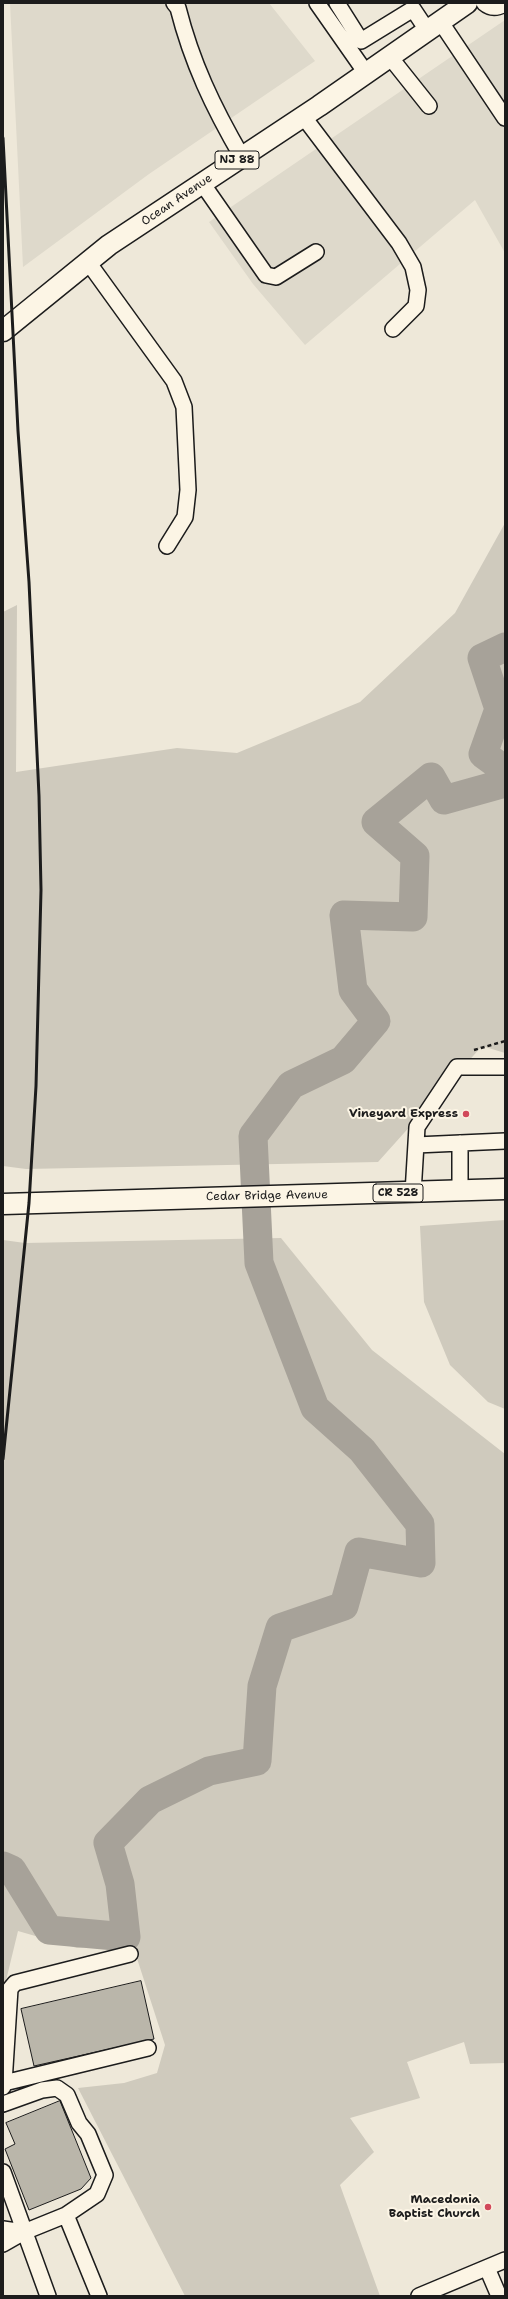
<!DOCTYPE html>
<html>
<head>
<meta charset="utf-8">
<style>
  body { margin:0 }
  #map { position:relative; width:508px; height:2299px; overflow:hidden; background:#eee8d9; font-family:"Shantell Sans",sans-serif }
  canvas { display:block }
  .frame { position:absolute; inset:0; border:4px solid #1c1c1c; pointer-events:none }
</style>
</head>
<body>
<div id="map">
<canvas width="508" height="2299"></canvas>
<div class="frame"></div>
</div>
<script>
const ctx = document.querySelector('canvas').getContext('2d');
ctx.lineJoin = 'round';
function fillPath(path, color) { ctx.fillStyle = color; ctx.fill(path, 'evenodd'); }
function trace(path, color, width, dash) { ctx.strokeStyle = color; ctx.lineWidth = width; ctx.lineCap = dash ? 'butt' : 'round'; ctx.setLineDash(dash || []); ctx.stroke(path); }
function drawText(font, color, halo, rows, align = 'center') {
  ctx.font = font + ' "Shantell Sans",sans-serif'; ctx.lineWidth = 4; ctx.setLineDash([]); ctx.textBaseline = 'middle'; ctx.strokeStyle = halo; ctx.fillStyle = color; for (const [text, x, y, turn = 0] of rows) {
    ctx.save(); ctx.translate(x, y); ctx.rotate((+turn || 0) * Math.PI / 180); ctx.textAlign = isNaN(turn) ? turn : align; if (halo) ctx.strokeText(text, 0, 0); ctx.fillText(text, 0, 0); ctx.restore();
  }
}
fillPath(new Path2D(`
  M10,3H269L315,61L149,174L23,267Z
  M505,20V253L475,200L305,345L253,284L209,222Z`), '#ded9cb');
fillPath(new Path2D(`
  M505,523V1053L482,1046L378,1162L26,1169L3,1166V612L17,605L16,772L177,748L237,753L360,702L455,613Z
  M505,1220V1409L488,1402L450,1365L424,1302L420,1226Z
  M281,1238L372,1350L505,1454V2063L470,2064L464,2042L407,2062L420,2098L350,2118L374,2152L340,2185L380,2296H185L78,2088L124,2083L157,2073L165,2045L132,1943L77,1948L18,1931L3,1993V1240L25,1243Z`), '#cfcabd');
trace(new Path2D(`
  M505,647L482,658L499,709L483,754L505,770
  M3,1866L12,1870L49,1930L126,1937L120,1884L108,1843L150,1800L209,1771L257,1761L262,1686L280,1628L344,1606L359,1552L421,1563L420,1524L362,1450L315,1408L259,1263L253,1136L291,1085L343,1060L376,1021L353,990L344,915L413,917L415,856L376,822L431,777L444,800L505,783`), '#a7a299', 29);
const building = new Path2D(`
  M141,1981L154,2039L34,2066L21,2009Z
  M60,2101L91,2178L81,2189L29,2210L5,2149L15,2144L6,2123Z`);
fillPath(building, '#bab6aa');
trace(building, '#1c1c1c', 1);
const minor = new Path2D(`
  M174,3L178,8C192,63 213,107 242,157
  M317,3L366,73
  M337,3L361,41L413,9L427,30
  M484,3C491,9 497,8 505,4
  M440,21L505,118
  M390,57L429,106
  M303,116L399,243L413,267L418,290L416,306L393,329
  M202,183L266,275L276,277L316,252
  M88,262L174,381L184,407L188,490L185,517L167,546
  M460,1143V1191
  M416,1145L505,1141
  M413,1193L417,1127L457,1067H505
  M4,2083L10,1989L15,1983L130,1954
  M3,2087L4,2083L148,2048
  M3,2104L42,2090L57,2088L67,2095L79,2123L88,2134L105,2175L97,2194L66,2215
  M3,2172L48,2296
  M3,2229L24,2232
  M3,2244L24,2232L66,2215L99,2296
  M487,2268L499,2296
  M419,2296L505,2260`);
const major = new Path2D(`
  M3,331L109,245L319,106L467,3
  M3,1204L505,1189`);
trace(minor, '#1c1c1c', 18);
trace(major, '#1c1c1c', 23);
trace(new Path2D(`
  M474,1050L505,1041`), '#1c1c1c', 2.5, [4, 3]);
trace(minor, '#fcf5e5', 15);
trace(major, '#fcf5e5', 20);
trace(new Path2D(`
  M3,138L18,431L29,582L39,796L41,890L36,1086L29,1203L3,1459`), '#1c1c1c', 3);
for (const [x, y, r, color] of [
  [466,1114,4,"#d1495b"],
  [488,2207,4,"#d1495b"]
]) { const dot = new Path2D(); dot.arc(x, y, r, 0, 2 * Math.PI); ctx.fillStyle = color; ctx.fill(dot); trace(dot, '#fcf5e5', 1.5); }
for (const [x, y, w] of [
  [237,160,44],
  [398,1193,50]
]) { const box = new Path2D(); box.roundRect(x - w / 2, y - 9, w, 18, 3); ctx.fillStyle = '#fcf5e5'; ctx.fill(box); trace(box, '#1c1c1c', 1); }
drawText('bold 11px', '#1c1c1c', null, [
  ["NJ 88",237,160],
  ["CR 528",398,1193]
]);
drawText('12px', '#1c1c1c', '#fcf5e5', [
  ["Ocean Avenue",177,200,-34],
  ["Cedar Bridge Avenue",267,1196,-1]
]);
drawText('bold 12px', '#1c1c1c', '#fcf5e5', [
  ["Vineyard Express",458,1114],
  ["Macedonia",480,2200],
  ["Baptist Church",480,2214]
], 'right');
</script>
</body>
</html>
